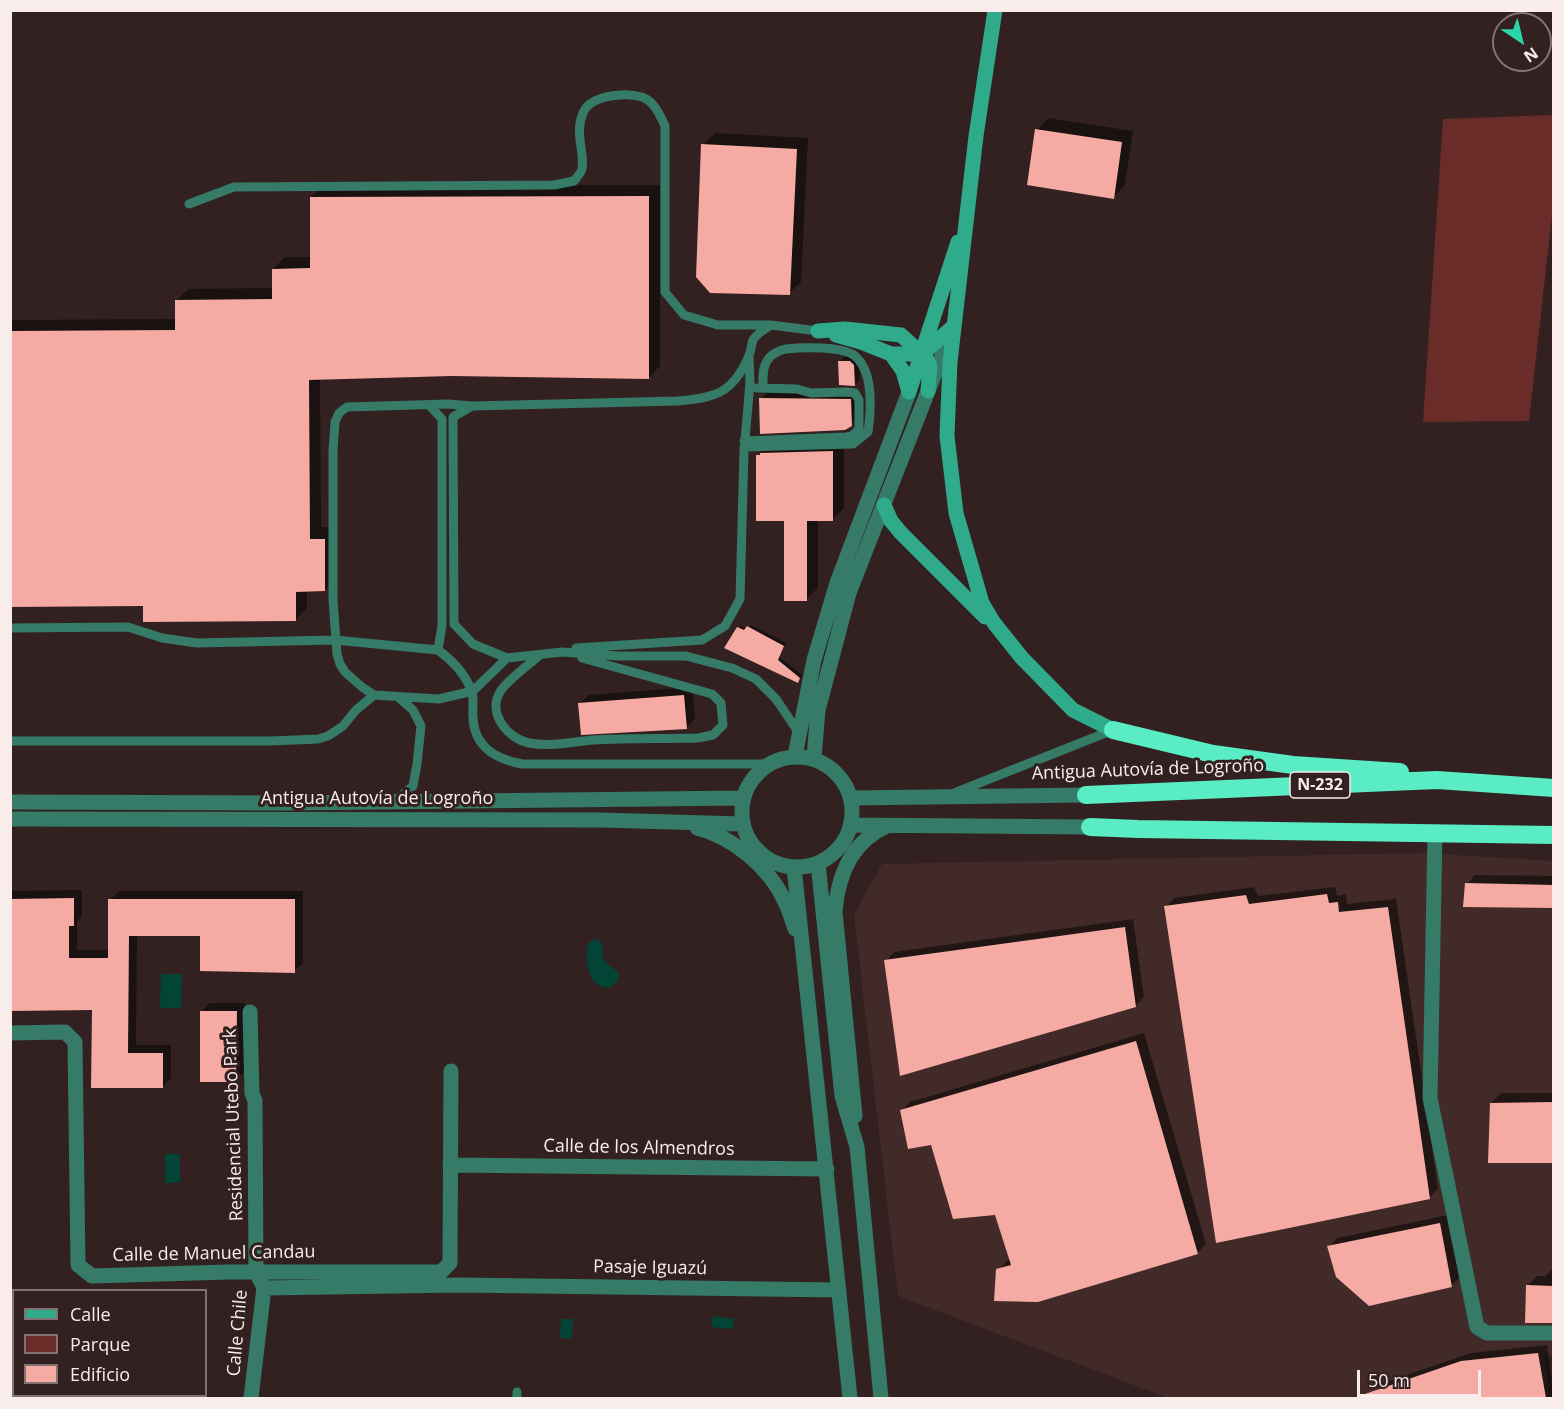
<!DOCTYPE html>
<html>
<head>
<meta charset="utf-8">
<style>
  body { margin:0 }
  #map { position:relative; width:1564px; height:1409px; overflow:hidden; background:#322120; font-family:"Open Sans",sans-serif }
  canvas { display:block }
  .frame { position:absolute; inset:0; border:12px solid #f9edec; pointer-events:none }
  .legend { position:absolute; left:12px; top:1289px; width:195px; height:108px; box-sizing:border-box; background:#322120; border:2px solid #827372; margin:0; padding:8px 10px; list-style:none; font-size:18px; color:#f9edec }
  .legend li { display:flex; align-items:center; gap:12px; height:30px }
  .legend b { width:30px; border:2px solid #827372 }
  .north { position:absolute; left:1492px; top:12px; width:60px; height:60px; box-sizing:border-box; background:#322120; border:2px solid #827372; border-radius:50%; rotate:145deg; font-size:16px; font-weight:700; line-height:24px; text-align:center; color:#f9edec }
  .north::after { content:''; display:block; margin:auto; width:21px; height:27px; background:#2ad5ac; clip-path:polygon(50% 0,100% 100%,50% 72%,0 100%) }
  .scale { position:absolute; left:1357px; top:1370px; width:124px; height:27px; box-sizing:border-box; border:3px solid #f9edec; border-top:0; padding-left:8px; font-size:18px; line-height:21px; white-space:nowrap; color:#f9edec; -webkit-text-stroke:4px #322120; paint-order:stroke }
</style>
</head>
<body>
<div id="map">
<canvas width="1564" height="1409"></canvas>
<div class="frame"></div>
<ul class="legend">
<li><b style="height:8px;background:#2fab8b"></b>Calle</li>
<li><b style="height:16px;background:#6a2c29"></b>Parque</li>
<li><b style="height:16px;background:#f5aaa3"></b>Edificio</li>
</ul>
<div class="north">N</div>
<div class="scale">50 m</div>
</div>
<script>
const ctx = document.querySelector('canvas').getContext('2d');
ctx.lineJoin = 'round';
function fillPath(path, color) { ctx.fillStyle = color; ctx.fill(path, 'evenodd'); }
function trace(path, color, width, dash) { ctx.strokeStyle = color; ctx.lineWidth = width; ctx.lineCap = dash ? 'butt' : 'round'; ctx.setLineDash(dash || []); ctx.stroke(path); }
function drawText(font, color, halo, rows, align = 'center') {
  ctx.font = font + ' "Open Sans",sans-serif'; ctx.lineWidth = 6; ctx.setLineDash([]); ctx.textBaseline = 'middle'; ctx.strokeStyle = halo; ctx.fillStyle = color; for (const [text, x, y, turn = 0] of rows) {
    ctx.save(); ctx.translate(x, y); ctx.rotate((+turn || 0) * Math.PI / 180); ctx.textAlign = isNaN(turn) ? turn : align; if (halo) ctx.strokeText(text, 0, 0); ctx.fillText(text, 0, 0); ctx.restore();
  }
}
fillPath(new Path2D(`
  M1422,853L1553,861L1554,1355L1544,1356L1550,1398H1168L898,1296L854,915L882,864Z`), '#412a28');
fillPath(new Path2D(`
  M1553,115V206L1529,421L1423,422L1443,119Z`), '#6a2c29');
fillPath(new Path2D(`
  M594,939C608,943 599,950 604,960C608,966 615,968 619,974L617,982L609,988C587,987 585,960 588,944Z
  M161,974H182L181,1008H160Z
  M165,1154H180V1182L165,1183Z
  M712,1316L734,1319L733,1329L711,1327Z
  M561,1319H573L572,1338H560Z`), '#024536');
fillPath(new Path2D(`
  M1048,118L1133,131L1125,185L1113,197L1037,130Z
  M715,133L808,138L801,282L789,293L703,145Z
  M660,185V366L648,378L452,375L320,378L321,527H336L337,578L325,590H307V608L295,620L144,605L10,606V320L177,319V300L188,289L273,288V269L285,257H311V197L323,186Z
  M845,356L859,359L860,379L855,385L840,361Z
  M769,390L859,391L860,416L851,425L761,399Z
  M844,440V508L832,520H818V588L806,599L785,520L758,456L769,444Z
  M751,625L786,643L779,657L802,675L798,681L738,628L741,626L747,628Z
  M692,687L695,719L686,728L580,703L589,695Z
  M1475,875L1554,876V907L1467,884Z
  M1254,887L1258,896L1335,887L1337,896L1346,894L1347,904L1396,899L1438,1189L1429,1198L1166,907L1174,898Z
  M82,890V916L77,921V950H110V900L119,891H303V963L294,971L202,934H137L136,1045H171V1078L162,1087H93L94,1008L10,1010V891Z
  M1133,919L1144,997L1135,1006L886,961L894,952Z
  M210,1003H245L244,1072L236,1081L202,1011Z
  M1144,1033L1206,1244L1197,1253L998,1270L1007,1261L1011,1259L996,1213L902,1111L910,1102Z
  M1501,1093H1554V1161L1491,1103Z
  M1448,1215L1460,1277L1451,1286L1329,1247L1337,1238Z
  M1554,1268V1322L1527,1286L1537,1276H1545Z
  M1547,1345L1554,1398H1376L1375,1392L1383,1383L1471,1353Z`), '#0007');
fillPath(new Path2D(`
  M1035,129L1122,142L1114,199L1027,185Z
  M701,144L797,149L790,295L710,293L696,277Z
  M649,196V379L452,376L309,380L310,539H325V591L296,592V621L143,622V606L10,607V331L175,330V300L272,299V269L310,268V197Z
  M838,361H850L854,365L855,386L839,385Z
  M759,398L851,399L852,426L845,430L760,434Z
  M833,451V521H807V601H784V521H756V455H760V453Z
  M747,626L784,646L778,660L800,678L798,683L724,648L737,627L744,630Z
  M684,695L687,729L581,735L578,703Z
  M1465,883L1554,885V908L1463,907Z
  M1327,894L1329,903L1338,902L1339,912L1388,907L1430,1199L1216,1243L1164,906L1246,895L1249,904Z
  M74,898V926H69V958H108V899H295V973L200,971V936H129L128,1053H163V1088H91L92,1010L10,1011V899Z
  M1125,927L1136,1007L900,1076L884,960Z
  M200,1011H237L236,1082H200Z
  M1136,1041L1198,1254L1038,1302L994,1301L996,1269L1011,1265L995,1215L953,1219L931,1145L908,1149L900,1110Z
  M1554,1102V1163H1488L1490,1103Z
  M1440,1223L1452,1287L1369,1306L1336,1277L1327,1246Z
  M1526,1285L1554,1286V1323H1525Z
  M1538,1353L1546,1398H1359V1396L1461,1361Z`), '#f5aaa3');
trace(new Path2D(`
  M189,204L234,187L554,185L574,181C576,178 581,173 582,169C585,151 574,134 583,113C590,95 625,92 642,97C654,101 660,115 665,126V292L684,315L718,325H771
  M430,406L442,419V625L438,650
  M472,406L453,417L454,624L473,644L507,658
  M744,441L846,437L852,436L859,429V400L855,393L847,392L811,393L797,389L757,388
  M744,447L853,444L868,432C871,411 874,372 855,356C843,346 802,347 786,349C779,350 770,355 767,361C762,368 763,380 763,388
  M10,628L128,627L162,638L197,643L335,640L438,650C452,660 464,673 471,689C475,697 472,708 473,717C474,747 496,759 522,764H768
  M576,648L702,640L725,626L740,599L744,451L750,383L749,357
  M540,655C529,665 507,680 500,692C487,713 508,739 529,743C550,747 572,742 593,740C628,738 663,739 698,738L713,735L723,725L721,703L712,694L582,658
  M799,733L776,699L756,679L732,668L686,656H618L562,652L507,658L473,691L439,699L374,695L362,687L345,672L340,664L337,654L333,600V451L335,422L339,413L347,407L448,404L472,406L677,401C714,398 732,394 748,358C751,352 751,345 753,340C756,334 765,329 771,325L818,331
  M10,741H271L318,739L328,736L343,726L356,710L374,695
  M954,793L1113,730
  M396,800L413,786L417,764L421,726L413,710L398,697
  M517,1398V1392`), '#367b67', 9);
trace(new Path2D(`
  M795,756L814,660L837,583L909,392
  M742 812a55 55 0 1 1 110 0a55 55 0 1 1-110 0Z
  M814,758L818,710L849,593L950,335
  M851,798L1086,795
  M10,802L285,803L742,798
  M10,819L601,820L743,824
  M850,825L1090,827
  M697,828C733,837 770,868 785,902C789,910 792,920 795,929
  M1435,833L1430,1098L1477,1327L1487,1333H1554
  M818,863L842,1096L857,1147L881,1398
  M794,867L850,1398
  M250,1012L252,1093L255,1101L256,1272L264,1288L251,1398
  M10,1033L65,1032L75,1042L78,1265L92,1276L229,1272H441L450,1263L451,1071
  M855,1116L835,912C838,875 851,842 887,826
  M450,1165L827,1169
  M264,1288L460,1285L839,1290`), '#367b67', 15);
trace(new Path2D(`
  M995,10L976,136L950,362L947,436L956,513L982,603L994,623L1022,658L1073,710L1113,730
  M818,331L845,329L901,335L926,358L930,366L928,391
  M836,335L861,342L891,354H922L954,326
  M891,354L903,371L909,392
  M909,392L958,242
  M884,505L891,521L901,533L985,617
  M10,1393H14
  M43,1396L85,1398`), '#2fab8b', 15);
trace(new Path2D(`
  M1113,730L1213,754L1293,765L1400,772
  M1086,795L1437,780L1554,788
  M1090,827L1138,829L1554,835`), '#5aecc4', 18);
for (const [x, y, w] of [
  [1320,785,60]
]) { const box = new Path2D(); box.roundRect(x - w / 2, y - 13, w, 26, 4.5); ctx.fillStyle = '#322120'; ctx.fill(box); trace(box, '#f9edec', 1.5); }
drawText('bold 16px', '#f9edec', null, [
  ["N-232",1320,785]
]);
drawText('18px', '#f9edec', '#322120', [
  ["Antigua Autovía de Logroño",1148,770,-2],
  ["Antigua Autovía de Logroño",377,799],
  ["Residencial Utebo Park",234,1125,-92],
  ["Calle de los Almendros",639,1148,1],
  ["Calle de Manuel Candau",214,1254,-1],
  ["Pasaje Iguazú",650,1268,1],
  ["Calle Chile",238,1333,-85]
]);
</script>
</body>
</html>
